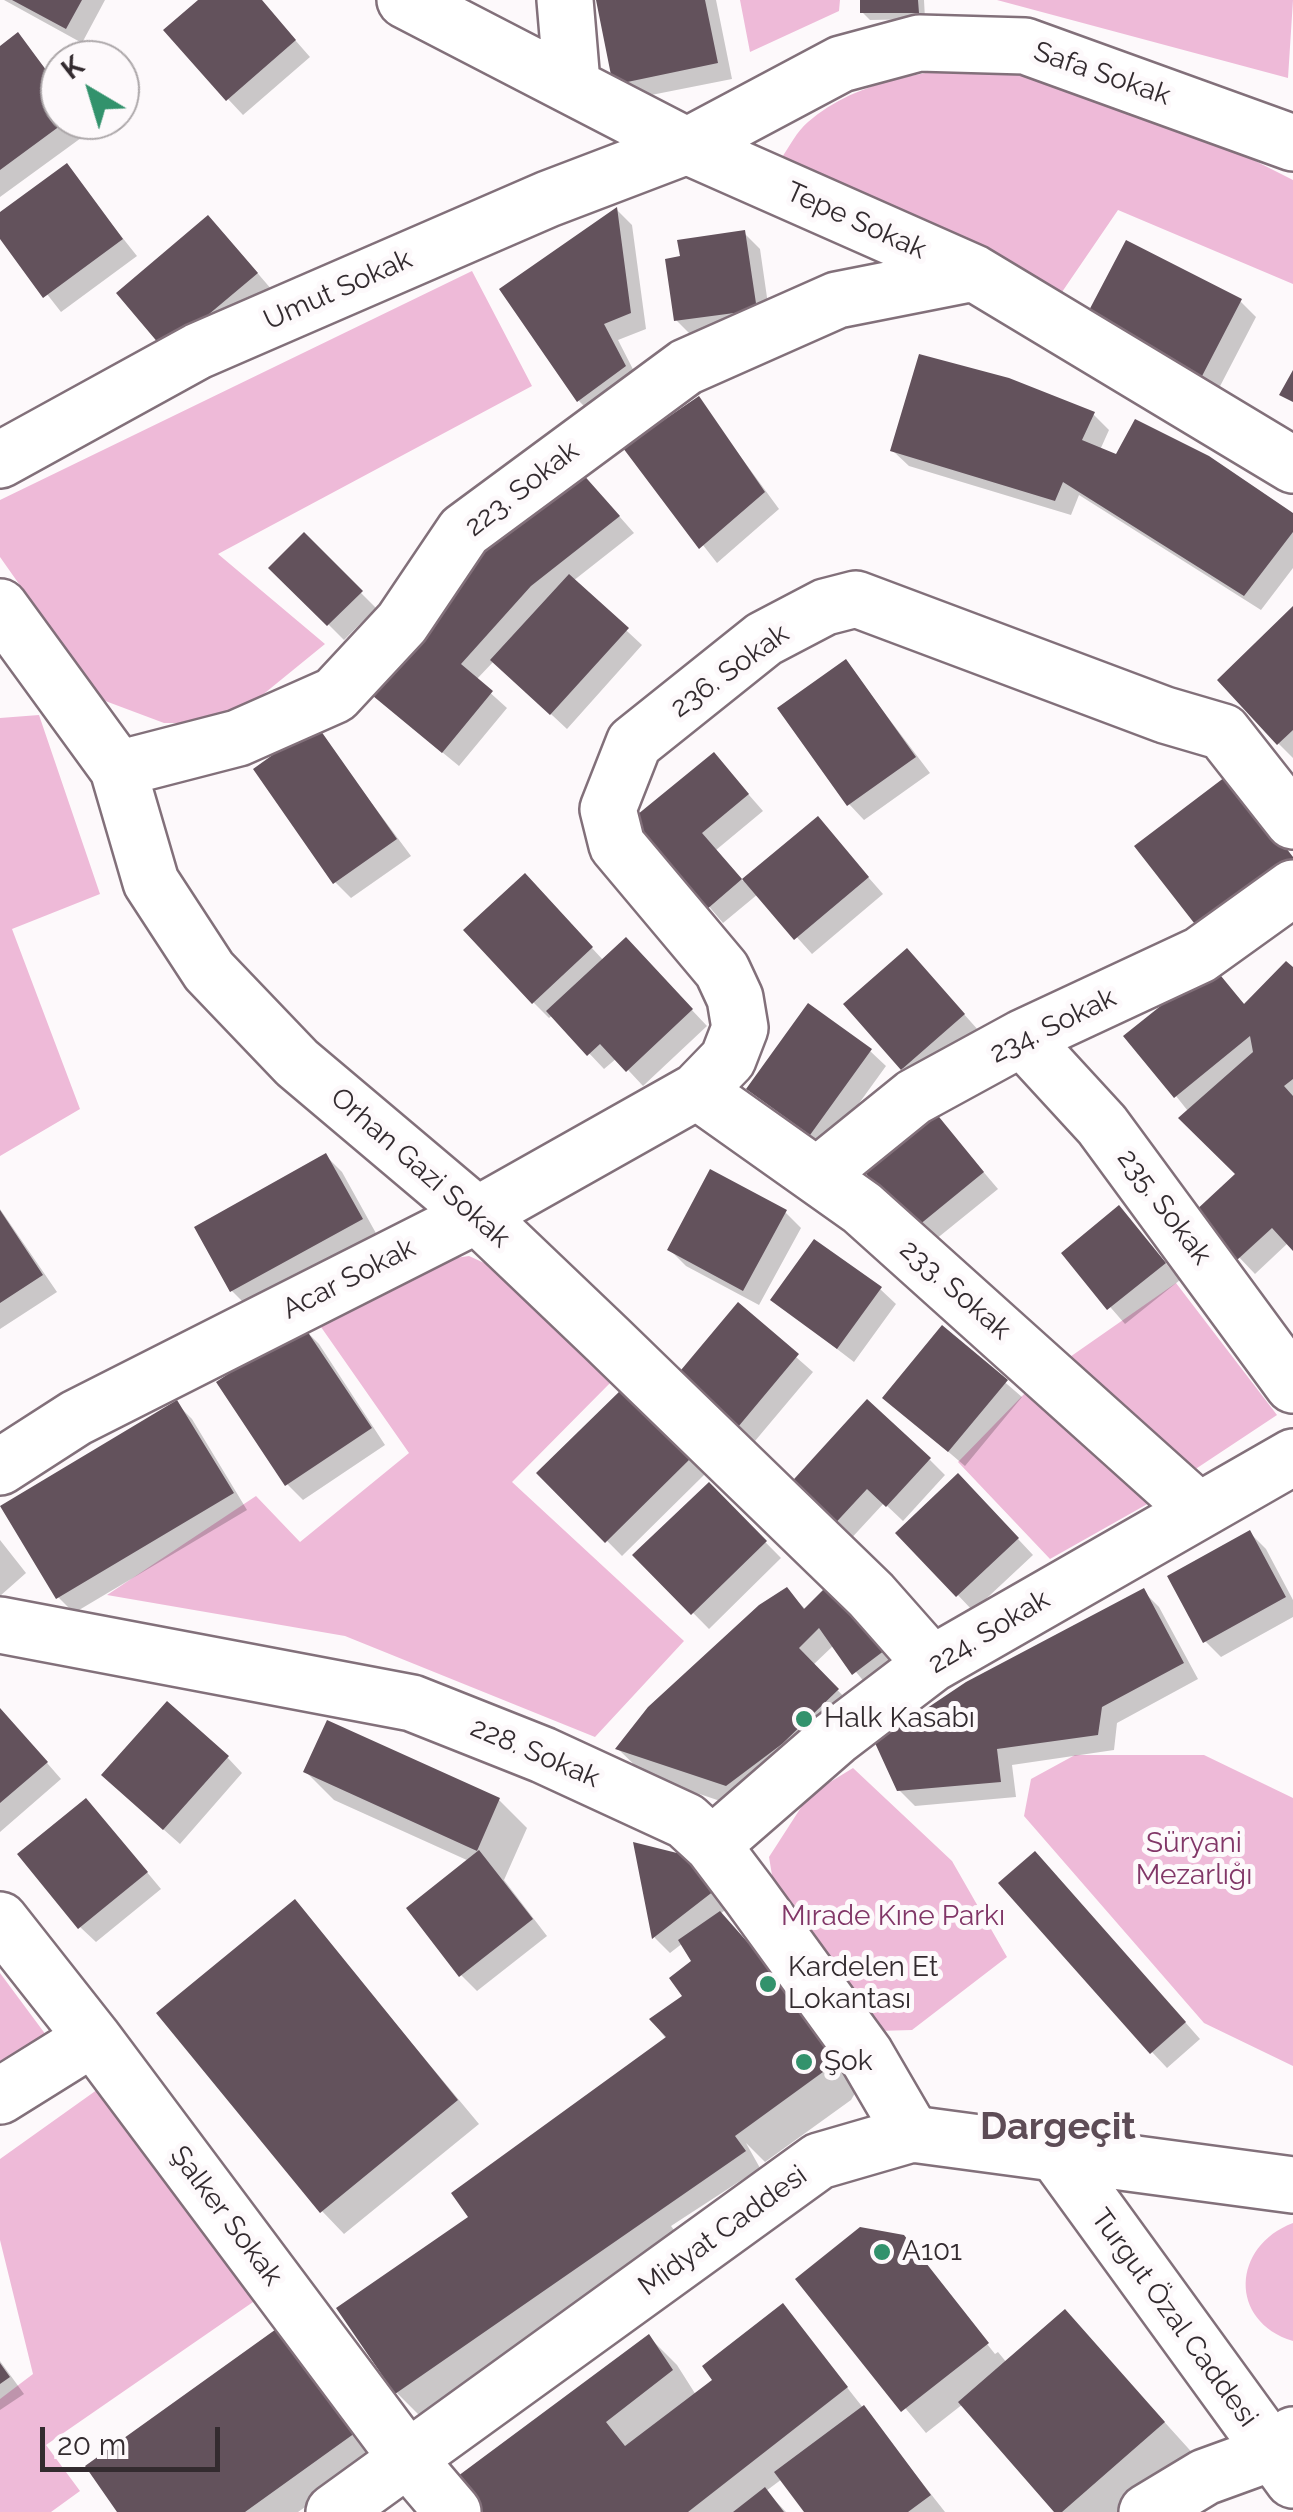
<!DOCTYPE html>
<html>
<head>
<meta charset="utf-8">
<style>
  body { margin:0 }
  #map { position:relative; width:1293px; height:2512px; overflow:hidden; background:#fdf9fb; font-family:Raleway,sans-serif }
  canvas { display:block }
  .north { position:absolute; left:40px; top:40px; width:100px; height:100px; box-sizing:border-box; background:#fdf9fb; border:2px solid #aca7a9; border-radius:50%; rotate:322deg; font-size:28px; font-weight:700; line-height:40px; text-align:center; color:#332b2f }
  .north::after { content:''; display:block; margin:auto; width:35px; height:45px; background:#32926c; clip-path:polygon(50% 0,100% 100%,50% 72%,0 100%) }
  .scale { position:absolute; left:40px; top:2427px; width:180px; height:45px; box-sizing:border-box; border:5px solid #332b2f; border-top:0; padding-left:12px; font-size:30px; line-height:35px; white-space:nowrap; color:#332b2f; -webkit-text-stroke:8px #fdf9fb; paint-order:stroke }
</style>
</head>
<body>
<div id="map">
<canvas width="1293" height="2512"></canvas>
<div class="north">K</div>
<div class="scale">20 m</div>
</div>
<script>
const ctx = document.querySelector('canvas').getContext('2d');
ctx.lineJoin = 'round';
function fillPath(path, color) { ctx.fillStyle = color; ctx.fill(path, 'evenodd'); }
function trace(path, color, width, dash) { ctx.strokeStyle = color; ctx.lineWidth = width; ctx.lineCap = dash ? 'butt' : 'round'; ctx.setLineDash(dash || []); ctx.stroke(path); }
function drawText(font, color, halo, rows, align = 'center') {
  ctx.font = font + ' Raleway,sans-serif'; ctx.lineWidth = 10; ctx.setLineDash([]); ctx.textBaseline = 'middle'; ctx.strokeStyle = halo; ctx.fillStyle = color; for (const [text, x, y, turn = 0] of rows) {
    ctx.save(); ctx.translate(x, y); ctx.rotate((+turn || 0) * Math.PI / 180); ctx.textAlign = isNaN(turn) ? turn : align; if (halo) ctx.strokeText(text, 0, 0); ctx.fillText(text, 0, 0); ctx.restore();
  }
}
fillPath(new Path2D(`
  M740,0H840L839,11L750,52Z
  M997,0H1293L1288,78Z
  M998,63L1190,128L1293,180V284L1118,210L1062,292L781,159C789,147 797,131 808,122C858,78 934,71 998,63Z
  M472,271L532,386L218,554L325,644L228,723H164L100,699L0,557V500Z
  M39,715L100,894L12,929L80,1109L0,1156V718Z
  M469,1256L506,1273L615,1378L512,1482L684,1641L595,1737L345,1636L107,1595L256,1496L300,1542L409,1453L321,1327L435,1261Z
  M1176,1283L1277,1415L1188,1474L1057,1366Z
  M1028,1390L1158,1498L1050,1559L958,1462Z
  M1075,1755H1204L1293,1798V2066L1204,2023L1024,1816L1031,1779Z
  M853,1768L952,1861L1007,1957L912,2030L877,2031L774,1887L769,1857L809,1795Z
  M0,1973L46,2035L0,2063Z
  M101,2087L269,2291L46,2445L80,2491L51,2512H0V2399L33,2374L0,2240V2159Z
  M1293,2223V2341C1228,2321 1232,2246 1293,2223Z`), '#eebad8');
fillPath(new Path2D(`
  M4,0H105L82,43Z
  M202,0H260L310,57L243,115L228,99Z
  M599,0H716L732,79L631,99L615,84Z
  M863,0H924L925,19L870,20L862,12Z
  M18,35L60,87V120H84L92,130L0,197V49Z
  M66,167L137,256L61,312L0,234V216Z
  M617,210L632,225L646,329L618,340L640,383L594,416L579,401Z
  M744,233L760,249L771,325L692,336L676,320L682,258Z
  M224,234L272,290L183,365Z
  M1240,301L1256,317L1217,392L1104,334Z
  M699,400L779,509L717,563L627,448Z
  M1094,415L1109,430L1100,450L1293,516V568L1261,610L1079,495L1071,515L909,466L893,451Z
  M597,491L634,533L573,581L642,645L567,729L494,661L476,680L507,708L459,766L386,706Z
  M304,536L376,608L344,640L272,568Z
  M1293,609V758L1278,743Z
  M846,662L930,773L864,820L849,804Z
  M315,727L411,856L351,898L335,882Z
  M714,755L763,811L716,850L743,881L817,819L883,894L812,954L758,894L723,923L635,819Z
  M540,892L604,961L641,956L707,1026L643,1086L617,1058L604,1069L553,1015L549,1018L533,1002Z
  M922,967L979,1031L918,1084L903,1069Z
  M1212,968L1246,1006L1293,971V1247L1289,1242L1255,1274L1197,1213L1238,1174L1176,1096Z
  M870,1051L886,1066L826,1149L749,1089Z
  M935,1115L998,1189L930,1244L915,1228Z
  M326,1156L342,1172L377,1235L248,1307L232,1291L198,1228Z
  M1119,1208L1180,1280L1125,1324L1064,1254Z
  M0,1209L57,1292L0,1329Z
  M785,1212L801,1228L759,1305L686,1266L670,1250Z
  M880,1289L896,1304L854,1362L773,1300Z
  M738,1306L813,1372L755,1441L695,1391Z
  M303,1328L319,1344L385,1445L303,1500L287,1484Z
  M943,1329L1022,1397L965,1466L885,1398Z
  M623,1391L705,1474L622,1556L540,1473Z
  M176,1403L192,1419L247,1510L74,1613L58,1597Z
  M930,1460L945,1475L903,1521L884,1503L846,1544L804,1504Z
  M709,1485L781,1558L709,1629L636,1555Z
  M974,1492L1033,1555L973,1611L899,1533Z
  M1250,1533L1266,1549L1293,1600V1617L1221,1657L1205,1641Z
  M0,1540L26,1573L0,1596Z
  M832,1584L903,1664L870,1689L834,1645L813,1665L853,1706L747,1810L646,1776L618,1749L787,1590L806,1610Z
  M1143,1591L1159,1607L1198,1679L1117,1723L1114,1750L1012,1765L1016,1797L915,1806L899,1790Z
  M0,1709L61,1779L0,1832Z
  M227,1757L242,1773L180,1844L120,1791Z
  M306,1772L499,1800L527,1828L504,1880L547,1936L477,1991L461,1975L469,1861L334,1800Z
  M101,1817L161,1889L96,1942L80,1927Z
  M636,1846L692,1860L733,1904L720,1914L864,2078L851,2100L765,2162L746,2143L760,2168L671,2226L677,2234L419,2415L397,2393L471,2218L667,2040L652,2020L686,1996L694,1962L683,1943L670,1953L655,1938Z
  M1051,1870L1200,2039L1167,2068L1152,2052Z
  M295,1903L479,2124L344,2234L322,2211Z
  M902,2237L995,2354L998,2352L1007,2363L1065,2312L1197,2458L1136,2512H1058L963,2404L926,2433L798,2279Z
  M783,2306L945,2512H807L782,2479L766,2491L786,2512H486L649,2337L677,2365L696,2395L716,2380Z
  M279,2330L376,2457L298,2512H120Z
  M0,2361L24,2394L0,2410Z`), '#0003');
fillPath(new Path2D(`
  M12,0H82L66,29Z
  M198,0H262L296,40L226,101L163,30Z
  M596,0H705L718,63L613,85Z
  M860,0H918L919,13H860Z
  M18,32L60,89V120H68L0,170V46Z
  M67,163L123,239L43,298L0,239V212Z
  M617,207L631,313L604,324L626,366L577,402L499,289Z
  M208,215L258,273L165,351L116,293Z
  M745,230L757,310L674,321L665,259L680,256L677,240Z
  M1126,240L1242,299L1201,378L1085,318Z
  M919,354L1009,378L1095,412L1082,440L1116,454L1135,419L1209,456L1293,513V532L1244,596L1063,482L1055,501L890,451Z
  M1293,370V402L1279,395Z
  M699,396L765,492L699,549L623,448Z
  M581,472L620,516L531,586L461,664L493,691L442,753L367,691L476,550Z
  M304,532L363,591L327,626L268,568Z
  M569,574L629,628L550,715L490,660Z
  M1293,606V730L1277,745L1217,680Z
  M846,659L916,757L847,806L777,708Z
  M316,724L397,839L333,884L253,769Z
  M714,752L749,794L702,833L742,879L706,910L632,819Z
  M1229,774L1293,857V870L1205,937L1134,846Z
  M818,816L869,877L794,940L742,879Z
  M525,873L593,947L532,1004L463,930Z
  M626,937L693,1009L626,1072L600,1044L587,1056L546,1011Z
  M907,948L965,1014L901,1070L843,1004Z
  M1286,961L1293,967V1079L1284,1086L1293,1096V1251L1272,1228L1237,1260L1193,1213L1235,1174L1178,1118L1253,1052L1250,1036L1174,1098L1123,1036L1212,965L1244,1004Z
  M808,1003L872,1049L810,1135L746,1089Z
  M935,1112L984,1172L913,1230L863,1170Z
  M326,1153L363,1219L230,1292L194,1227Z
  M710,1169L787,1210L743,1291L667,1250Z
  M1119,1205L1166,1263L1107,1310L1061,1253Z
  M0,1210L43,1275L0,1303Z
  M814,1239L882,1287L837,1349L770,1300Z
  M738,1302L799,1354L738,1427L676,1376Z
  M303,1325L372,1428L285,1486L216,1382Z
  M942,1325L1008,1380L948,1452L882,1398Z
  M623,1388L692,1457L605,1543L536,1473Z
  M867,1399L931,1458L886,1507L867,1489L829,1530L785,1489Z
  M177,1400L234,1493L56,1599L0,1506Z
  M958,1473L1019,1538L956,1597L895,1533Z
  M709,1482L767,1541L691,1615L632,1555Z
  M1250,1530L1286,1597L1203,1643L1167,1576Z
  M832,1581L889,1647L852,1675L819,1628L799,1648L839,1689L782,1744L726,1786L615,1749L648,1707L759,1605L787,1587L804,1609Z
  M1144,1588L1184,1663L1102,1707L1098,1735L997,1749L1001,1782L897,1791L875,1743L966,1682Z
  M167,1701L229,1756L163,1830L101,1775Z
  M0,1708L48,1762L0,1803Z
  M327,1720L500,1798L477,1851L303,1772Z
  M86,1798L148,1872L78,1929L17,1854Z
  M633,1842L693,1857L719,1887L652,1939Z
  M479,1850L533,1919L459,1977L406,1908Z
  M1035,1851L1186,2022L1150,2054L998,1883Z
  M295,1899L458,2100L320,2213L156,2013Z
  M720,1911L750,1945L761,1936L838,2048L823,2072L735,2136L746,2151L395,2394L336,2308L468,2217L451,2193L666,2037L649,2019L682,1996L669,1978L691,1961L678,1940Z
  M860,2227L904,2235L989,2343L901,2412L795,2279Z
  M783,2303L848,2387L688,2512H483L458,2476L649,2334L673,2370L606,2422L625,2446L712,2380L702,2366Z
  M1065,2309L1165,2422L1062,2512H1054L958,2402Z
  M279,2327L355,2433L245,2512H117L85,2466Z
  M0,2363L10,2377L0,2384Z
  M864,2405L931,2495L908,2512H804L774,2472Z
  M765,2487L784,2512H733Z`), '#63525c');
const minor = new Path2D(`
  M405,0L687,146L974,273L1293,465
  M565,0L572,83
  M0,460L198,351L548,199L687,146L841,64L919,43L1025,46L1293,143
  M0,607L118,769L151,882L209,971L297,1063L477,1215L607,1339L871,1595L932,1664
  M118,769L238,738L335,695L402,623L464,531L686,367L837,300L974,273
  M1022,1038L1102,1125L1293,1385
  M697,1091L862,1208L1198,1510
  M819,1174L914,1097L1022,1038L1200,955L1293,888
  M0,1467L76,1418L477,1215L697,1091L728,1059L740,1028L735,998L722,970L617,845L608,809L634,743L764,639L825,607L856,599L1165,715L1223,732L1293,821
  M0,1625L412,1703L543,1755L686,1821L712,1845L749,1894L866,2055L912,2134
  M712,1845L835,1738L932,1664L1293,1457
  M0,1920L93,2038L407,2458L453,2512
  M0,2096L93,2038
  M1057,2155L1293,2480
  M1147,2512L1205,2477L1271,2453L1293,2435`);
const major = new Path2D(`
  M334,2512L819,2161L912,2134L1293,2185`);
trace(minor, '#82707a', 60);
trace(major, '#82707a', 60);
trace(minor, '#fff', 55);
trace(major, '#fff', 55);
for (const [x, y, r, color] of [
  [804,1719,10,"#32926c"],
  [768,1984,10,"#32926c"],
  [804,2062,10,"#32926c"],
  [882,2252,10,"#32926c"]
]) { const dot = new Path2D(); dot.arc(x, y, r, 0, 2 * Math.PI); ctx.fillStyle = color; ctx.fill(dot); trace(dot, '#fdf9fb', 4); }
drawText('28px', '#332b2f', '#fdf9fb', [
  ["Safa Sokak",1102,74,19],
  ["Tepe Sokak",856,221,24],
  ["Umut Sokak",338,290,-24],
  ["223. Sokak",522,489,-38],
  ["236. Sokak",730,671,-36],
  ["234. Sokak",1053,1026,-26],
  ["Orhan Gazi Sokak",420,1168,41],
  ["235. Sokak",1164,1207,53],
  ["Acar Sokak",349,1279,-27],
  ["233. Sokak",955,1290,41],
  ["224. Sokak",989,1632,-31],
  ["228. Sokak",535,1753,23],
  ["Şalker Sokak",226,2216,53],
  ["Midyat Caddesi",723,2231,-36],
  ["Turgut Özal Caddesi",1174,2318,54]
]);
drawText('28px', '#332b2f', '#fdf9fb', [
  ["Halk Kasabı",824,1719],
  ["Kardelen Et",788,1968],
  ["Lokantası",788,2000],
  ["Şok",824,2062],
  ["A101",902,2252]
], 'left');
drawText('28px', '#813667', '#fdf9fb', [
  ["Süryani",1194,1844],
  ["Mezarlığı",1194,1876],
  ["Mırade Kıne Parkı",893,1917]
]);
drawText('bold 38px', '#5d4c56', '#fdf9fb', [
  ["Dargeçit",1058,2128]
]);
</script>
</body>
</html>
